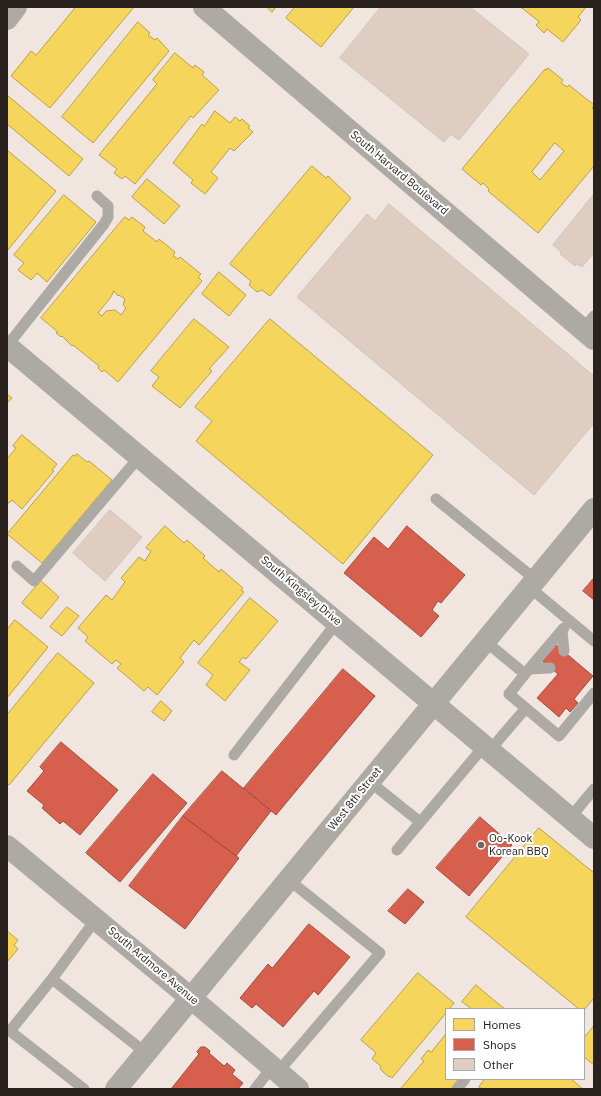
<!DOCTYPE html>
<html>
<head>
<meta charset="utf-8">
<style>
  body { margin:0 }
  #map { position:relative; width:601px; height:1096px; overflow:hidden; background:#f1e6df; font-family:"IBM Plex Sans",sans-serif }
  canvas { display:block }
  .frame { position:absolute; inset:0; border:8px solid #2a221e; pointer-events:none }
  .legend { position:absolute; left:445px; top:1008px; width:140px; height:72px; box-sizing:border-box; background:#fff; border:1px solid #aaa7a5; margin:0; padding:5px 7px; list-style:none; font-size:12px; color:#2a221e }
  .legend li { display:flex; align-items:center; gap:8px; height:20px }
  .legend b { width:20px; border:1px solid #aaa7a5 }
</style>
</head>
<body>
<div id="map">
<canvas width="601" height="1096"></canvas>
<div class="frame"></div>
<ul class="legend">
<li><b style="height:11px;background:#f6d55c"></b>Homes</li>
<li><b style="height:11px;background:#d6604d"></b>Shops</li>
<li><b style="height:11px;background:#e0cdc1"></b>Other</li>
</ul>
</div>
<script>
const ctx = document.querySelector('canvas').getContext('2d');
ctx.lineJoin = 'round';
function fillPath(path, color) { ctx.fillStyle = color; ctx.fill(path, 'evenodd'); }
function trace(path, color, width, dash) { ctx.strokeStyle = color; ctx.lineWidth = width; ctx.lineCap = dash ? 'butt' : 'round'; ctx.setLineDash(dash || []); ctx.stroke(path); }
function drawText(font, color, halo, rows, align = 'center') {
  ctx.font = font + ' "IBM Plex Sans",sans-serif'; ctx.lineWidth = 4; ctx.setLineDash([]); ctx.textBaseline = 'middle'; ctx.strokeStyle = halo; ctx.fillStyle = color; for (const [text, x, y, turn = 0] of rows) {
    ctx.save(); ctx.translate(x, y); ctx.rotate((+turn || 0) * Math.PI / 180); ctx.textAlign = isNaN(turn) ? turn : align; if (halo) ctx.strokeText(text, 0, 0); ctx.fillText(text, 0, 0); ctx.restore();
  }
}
const homes = new Path2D(`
  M76,7H134L50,108L11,76L31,51L36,55Z
  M267,7H276L272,12Z
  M295,7H354L321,47L286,18Z
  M521,7H586L578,17L581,20L563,42L547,29L544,33L536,25L539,22Z
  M138,22L150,33L148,35L155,40L157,38L169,51L93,143L62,117Z
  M175,53L193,68L195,65L204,72L202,75L219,90L193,118L191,116L135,184L125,176L122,179L114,173L117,169L99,155L157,84L153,80Z
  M548,68L563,80L561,83L567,87L569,85L594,105L592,108L594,110V166L538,233L488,191L489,189L483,183L481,185L462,169L545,69L546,70ZM555,143L564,151L540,180L532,172Z
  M7,95L83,159L69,176L7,124Z
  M215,111L230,123L235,117L240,121L242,119L250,126L248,128L253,132L234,151L230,148L211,172L218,178L205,194L191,183L193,180L173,163L202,124L204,126Z
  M7,150L56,191L7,251Z
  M312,166L326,178L328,176L351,198L270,296L262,290L257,292L249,285L251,281L230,264Z
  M147,179L180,206L164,224L132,197Z
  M64,195L96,222L47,282L37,273L31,280L18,270L24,263L14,255Z
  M125,217L129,220L132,217L145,227L143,231L157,242L159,239L175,252L173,256L178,259L180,257L201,274L198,277L202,281L118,382L104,370L102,372L98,368L99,366L73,345L72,346L62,336L61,337L56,333L58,332L41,318ZM114,291L118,296L119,295L125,299L123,305L126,308L121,315L115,310L106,311L102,316L98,313L111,297Z
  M219,272L246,295L229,316L202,294Z
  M194,319L229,347L209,369L212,371L180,408L152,386L159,377L151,371Z
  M270,319L433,455L343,564L196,441L212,421L195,407Z
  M7,394L12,398L7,403Z
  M22,435L57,464L52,470L54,471L22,509L12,500L9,503L7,502V459L16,448L13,446Z
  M77,454L87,462L89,461L112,480L42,563L7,534L73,455L75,456Z
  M165,526L184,543L187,540L205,556L203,558L219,572L221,569L243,588L241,590L244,592L199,645L194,640L180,658L184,662L157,695L148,687L144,691L117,668L121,664L116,660L112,664L85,641L88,637L78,628L106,595L112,600L125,582L121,578L139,557L145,561L151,551L146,548Z
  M41,581L59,597L41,619L22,603Z
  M250,598L278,621L246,659L243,657L239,662L250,670L225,701L206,685L213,675L198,663Z
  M67,607L79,616L62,636L50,627Z
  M15,620L48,647L7,698V630Z
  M58,653L94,683L9,785L7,784V715Z
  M161,701L172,711L164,721L152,712Z
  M539,828L594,873V998L584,1010L579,1009L466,917Z
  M7,931L18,940L14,945L18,949L7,962Z
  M418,973L454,1003L449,1009H446V1013L392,1078L390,1076L389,1077L383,1072L380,1068L381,1066L372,1059L376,1053L361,1040Z
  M476,985L496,1002L505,1009H472L462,1002Z
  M594,1026V1065L584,1057V1038Z
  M446,1034V1079H460L451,1089H402L401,1088L424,1061L421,1059L428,1050L431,1052Z
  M485,1079H571L583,1089H482L479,1087Z`);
fillPath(homes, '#f6d55c');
trace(homes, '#b99f49', 1);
const shops = new Path2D(`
  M407,526L465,575L441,603L438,601L432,610L439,616L421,637L344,573L374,537L388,549Z
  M594,578V600L583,591Z
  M555,644L593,676L574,699L578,703L570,712L566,708L559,717L537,698L558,674L542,661Z
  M343,669L375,696L276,815L244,788Z
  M61,742L118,790L80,835L63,821L60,824L42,808L44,805L27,791L44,771L40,767Z
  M222,771L271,811L236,856L183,816Z
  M153,774L187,803L120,882L86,853Z
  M183,816L239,858L185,929L129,886Z
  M480,817L512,845L469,896L436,868Z
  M408,889L424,902L405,924L388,911Z
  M309,924L350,957L318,995L314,991L283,1027L256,1004L252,1008L240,998L268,964L272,968Z
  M201,1047H205L210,1051L209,1053L224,1066L227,1063L235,1070L232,1074L243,1083L238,1089H171L199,1054L197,1052Z`);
fillPath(shops, '#d6604d');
trace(shops, '#a24d3f', 1);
const building = new Path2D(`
  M381,7H470L529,54L459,140L451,134L444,142L340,58Z
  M594,194V253L582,267L577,264L575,266L560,254L561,252L553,245Z
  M389,204L594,376V423L534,495L297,297L367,214L375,221Z
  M110,510L142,537L105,581L73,553Z`);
fillPath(building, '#e0cdc1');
trace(building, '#cdc4be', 1);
trace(new Path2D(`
  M583,329L594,316
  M7,346L104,224L108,217V206L97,196
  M436,499L536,580
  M17,566L34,581L140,456
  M529,587L594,641
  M485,641L525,674L509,694L559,736L594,693
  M564,651L562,630L564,628
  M529,669L562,630
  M527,672L529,669L550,668
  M490,750L526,708
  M234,755L337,622
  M369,781L420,822
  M570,818L594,789
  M397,850L485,745
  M96,919L52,979L146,1053
  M52,979L10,1031L84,1089
  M278,1072L380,953L289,880
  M255,1089L272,1067
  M457,1089L465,1079`), '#adaaa6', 11);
trace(new Path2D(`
  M7,346L594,838
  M7,846L192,999L298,1089`), '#adaaa6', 22);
trace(new Path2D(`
  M204,7L594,339
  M7,19L16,7
  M116,1089L594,509`), '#ada9a4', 22);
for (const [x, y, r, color] of [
  [481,845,4,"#706762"]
]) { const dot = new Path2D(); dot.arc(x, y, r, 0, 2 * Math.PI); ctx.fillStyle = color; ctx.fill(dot); trace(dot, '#fff', 1.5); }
drawText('11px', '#2a221e', '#fff', [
  ["South Harvard Boulevard",399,173,40],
  ["South Kingsley Drive",301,591,40],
  ["West 8th Street",355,799,-51],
  ["South Ardmore Avenue",153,966,40]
]);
drawText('11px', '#2a221e', '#fff', [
  ["Oo-Kook",489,839],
  ["Korean BBQ",489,852]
], 'left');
</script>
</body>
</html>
